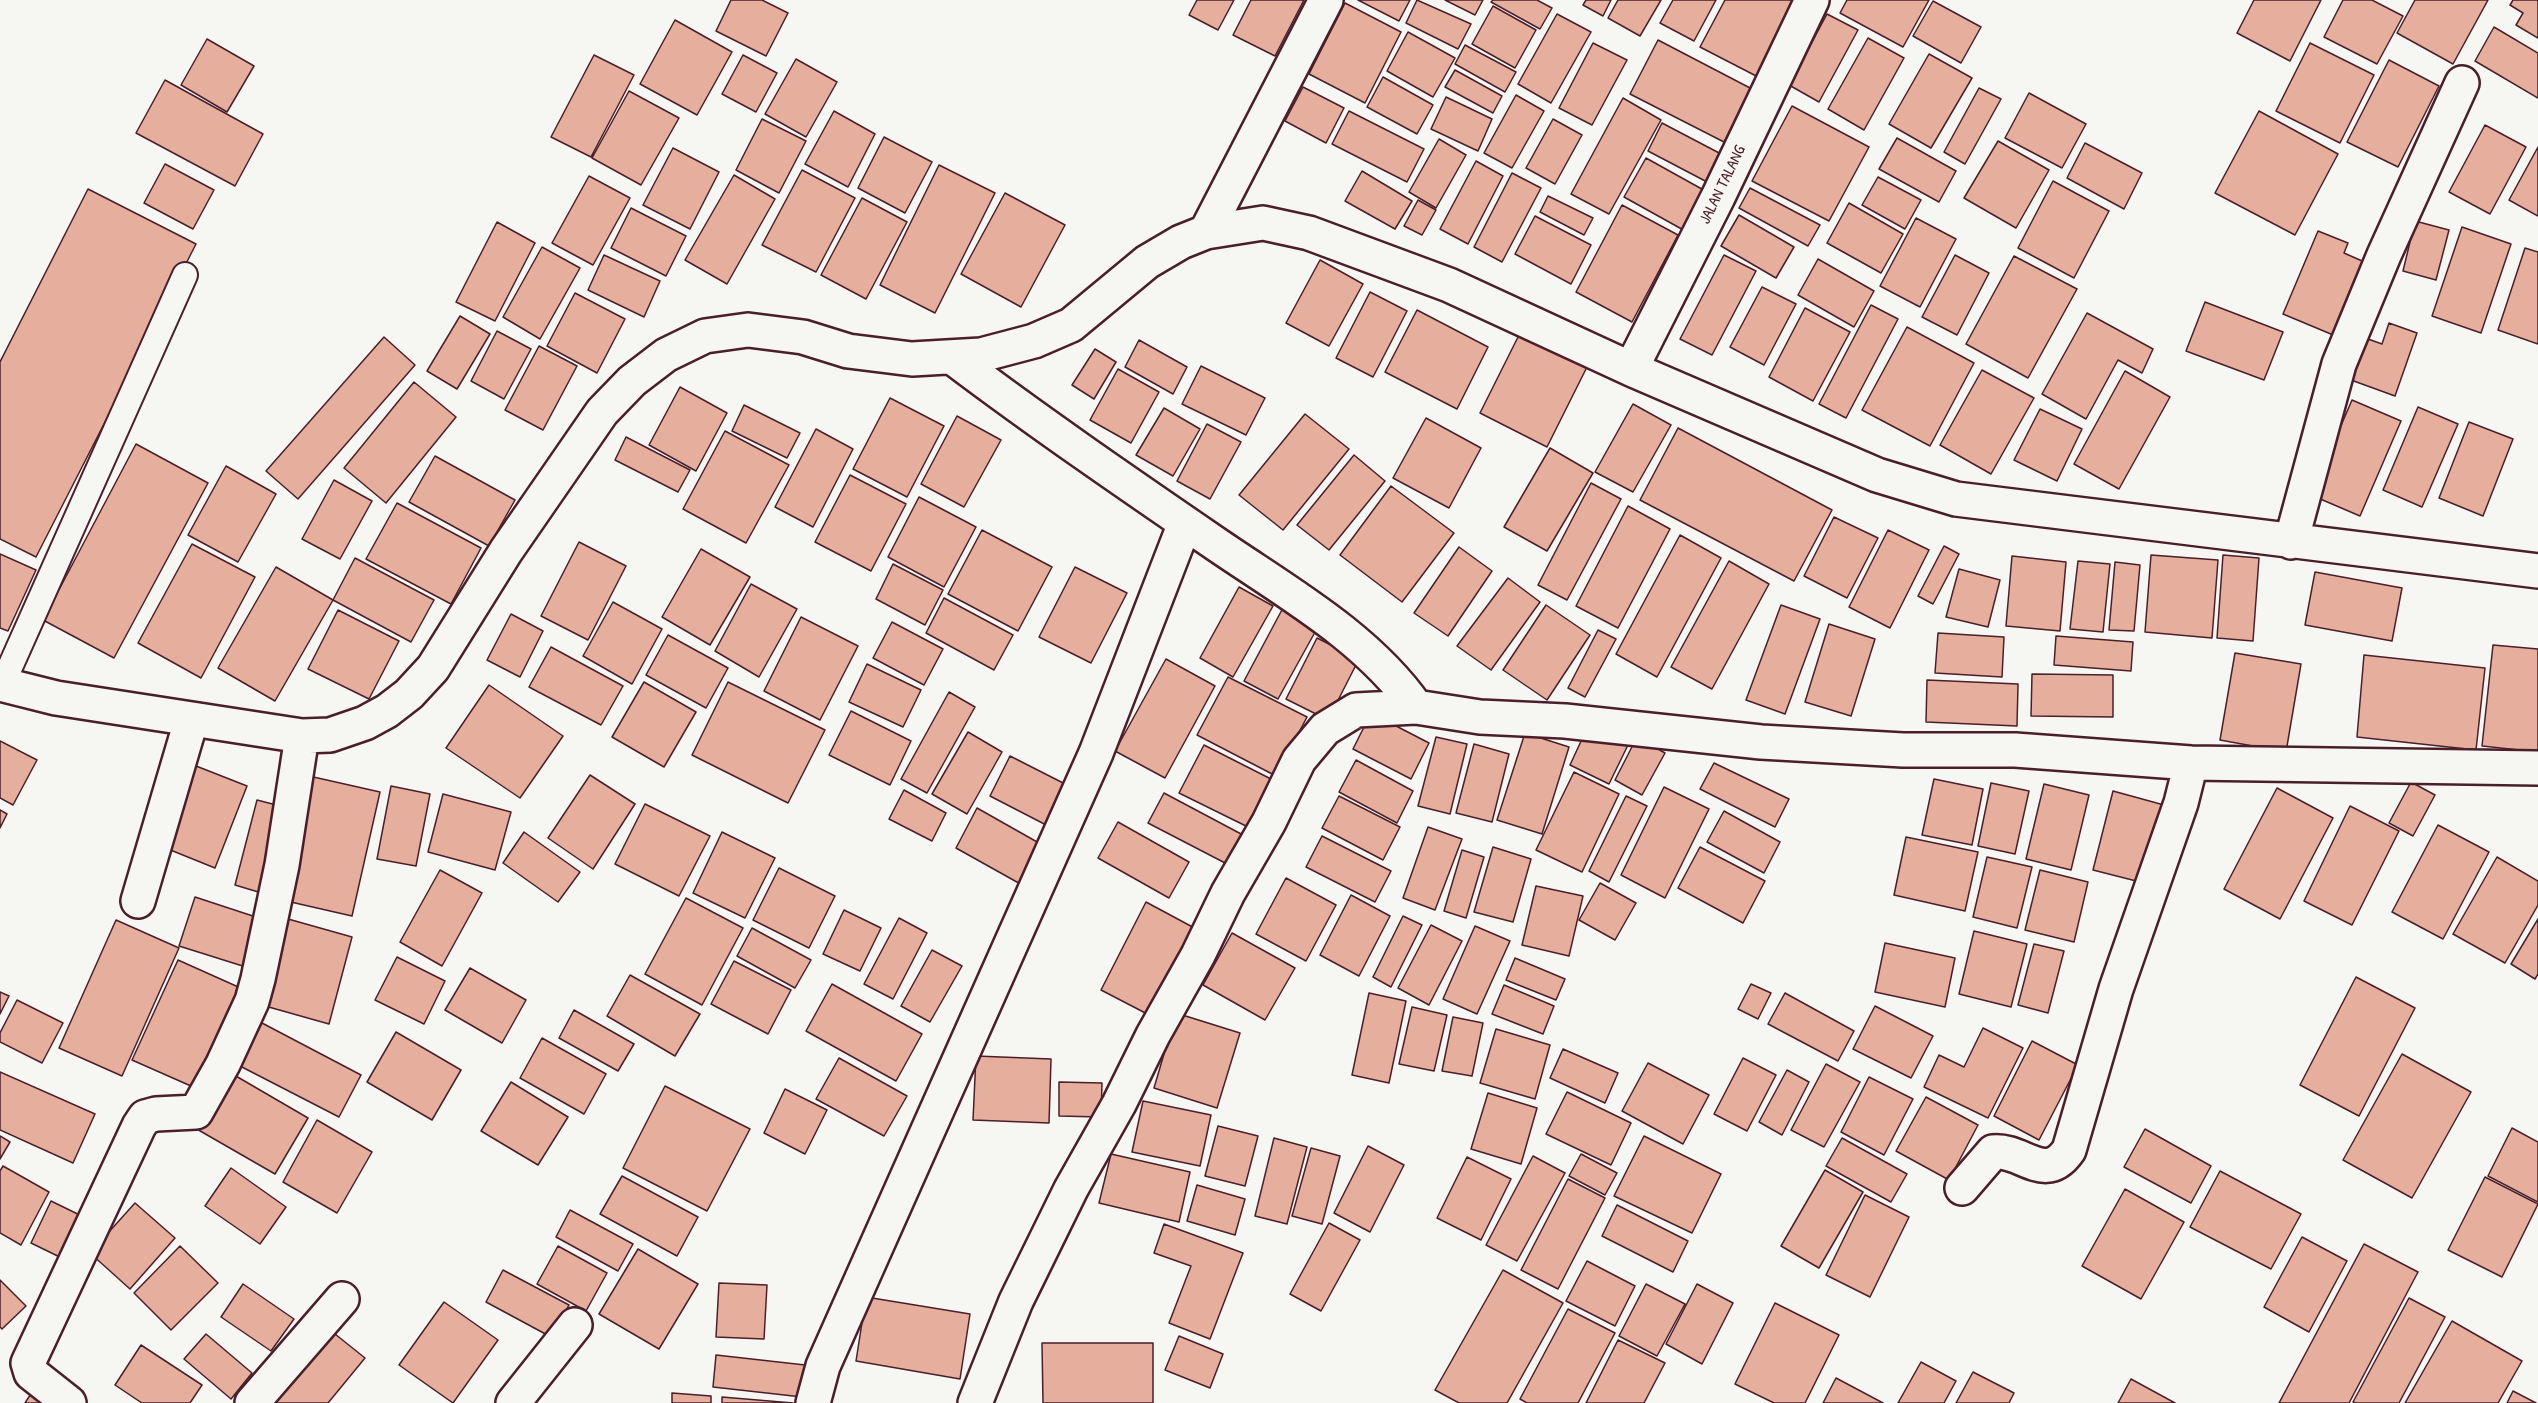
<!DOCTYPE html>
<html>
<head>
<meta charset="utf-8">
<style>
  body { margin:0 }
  canvas { display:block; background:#f6f6f2 }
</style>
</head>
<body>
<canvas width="2538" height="1403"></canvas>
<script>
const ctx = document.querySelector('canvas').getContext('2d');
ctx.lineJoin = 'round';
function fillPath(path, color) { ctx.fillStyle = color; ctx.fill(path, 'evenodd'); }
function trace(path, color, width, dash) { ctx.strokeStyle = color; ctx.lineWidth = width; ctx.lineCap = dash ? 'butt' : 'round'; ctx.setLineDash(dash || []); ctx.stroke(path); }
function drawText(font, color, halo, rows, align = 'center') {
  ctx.font = font + ' "Patrick Hand",sans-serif'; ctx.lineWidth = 6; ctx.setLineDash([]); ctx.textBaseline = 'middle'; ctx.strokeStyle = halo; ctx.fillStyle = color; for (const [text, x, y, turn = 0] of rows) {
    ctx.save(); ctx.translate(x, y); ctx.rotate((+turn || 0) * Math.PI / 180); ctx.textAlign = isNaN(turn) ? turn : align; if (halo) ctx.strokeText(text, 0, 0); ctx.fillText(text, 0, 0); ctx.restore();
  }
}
const building = new Path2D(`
  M731,0H762L788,13L766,56L716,31Z
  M1197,0H1234L1218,30L1189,15Z
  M1251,0H1304L1275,56L1233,35Z
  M1358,0H1410L1399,21Z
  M1417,0L1471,24L1458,49L1406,23Z
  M1445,0H1483L1475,15Z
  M1493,0H1537L1552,8L1540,29L1491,2Z
  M1586,0H1611L1603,16L1583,5Z
  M1618,0H1661L1640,36L1608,18Z
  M1673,0H1716L1694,41L1660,23Z
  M1725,0H1797L1762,79L1700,47Z
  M1847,0H1929L1903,47L1840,13Z
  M2254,0H2321L2290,61L2237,33Z
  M2343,0H2372L2403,16L2377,64L2324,37Z
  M2415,0H2488L2453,64L2397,33Z
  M2513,0H2538V38L2516,25L2523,13L2510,5Z
  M1933,1L1981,27L1961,63L1913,36Z
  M1345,3L1401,32L1365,103L1309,74Z
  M1493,6L1536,30L1515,68L1472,44Z
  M1557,14L1591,32L1551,103L1518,84Z
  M1827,14L1858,30L1819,102L1789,85Z
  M675,20L732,52L697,115L640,84Z
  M2494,27L2538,53V98L2475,61Z
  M1408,32L1455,58L1433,97L1387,71Z
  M1868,38L1904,58L1864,130L1828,109Z
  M207,39L254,66L227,112L181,85Z
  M1658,40L1752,89L1724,142L1630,94Z
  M1593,43L1627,60L1592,125L1559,108Z
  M2310,43L2374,75L2340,143L2276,111Z
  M1465,45L1516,72L1505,92L1455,64Z
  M1929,54L1972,78L1931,148L1889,124Z
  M594,55L634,75L591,157L551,137Z
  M743,55L777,73L756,112L722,94Z
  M796,59L837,82L806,137L765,114Z
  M2389,60L2439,86L2398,167L2347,142Z
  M1455,70L1502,96L1493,113L1445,87Z
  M1383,77L1433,105L1417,134L1367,107Z
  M165,80L263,134L235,186L136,133Z
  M1303,87L1344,108L1326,143L1285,121Z
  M1979,88L2001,99L1965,164L1944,152Z
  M629,91L679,118L641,185L592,158Z
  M2029,93L2086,124L2062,168L2005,138Z
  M1516,95L1544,111L1512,168L1484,153Z
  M1446,97L1492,119L1478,151L1431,129Z
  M1623,98L1661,120L1609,214L1571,194Z
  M1792,106L1869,147L1829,221L1752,181Z
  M834,111L875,134L848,187L805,164Z
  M1349,111L1424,149L1407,182L1332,144Z
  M2259,111L2338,154L2295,235L2215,193Z
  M762,119L806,141L779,193L736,170Z
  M1553,119L1582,135L1555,184L1526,168Z
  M1662,123L1723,155L1709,183L1648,151Z
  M2485,125L2526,147L2490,214L2449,192Z
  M884,137L932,162L905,213L858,188Z
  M1897,138L1956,171L1939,202L1879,169Z
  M1439,139L1466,155L1436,208L1409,192Z
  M1998,141L2049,170L2016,228L1964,198Z
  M2085,143L2142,173L2124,209L2067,178Z
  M2538,147V216L2509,200Z
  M673,148L719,172L690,229L643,205Z
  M1646,158L1709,193L1687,232L1624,197Z
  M1476,161L1503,176L1468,244L1440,229Z
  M165,164L214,190L193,229L144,203Z
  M939,165L995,193L935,313L880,285Z
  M802,170L855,198L816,272L762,245Z
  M1362,171L1412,201L1395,229L1345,201Z
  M1512,173L1541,188L1502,262L1474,247Z
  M734,175L775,199L727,284L685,260Z
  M589,176L630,198L593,265L552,243Z
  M1878,177L1921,200L1905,229L1862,205Z
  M2053,181L2109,211L2074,278L2018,248Z
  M1750,188L1820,225L1808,246L1739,208Z
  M88,189L196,244L36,557L0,539V362Z
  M1005,193L1065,225L1021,307L961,274Z
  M1548,196L1593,218L1584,235L1540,212Z
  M862,198L907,222L866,299L821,275Z
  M1418,200L1436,210L1422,235L1404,226Z
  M1849,203L1903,234L1881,273L1827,243Z
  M1622,205L1678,235L1632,322L1576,292Z
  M631,208L686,236L666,276L611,248Z
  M1739,215L1794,247L1776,278L1721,246Z
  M1535,216L1591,245L1571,284L1515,254Z
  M1916,218L1956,239L1920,307L1880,286Z
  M2415,221L2449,230L2436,280L2403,271Z
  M497,222L535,243L495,321L456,302Z
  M2462,227L2511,244L2481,333L2432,316Z
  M2318,231L2348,243L2344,253L2369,264L2338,337L2283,314Z
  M542,247L580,268L540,339L503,317Z
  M2525,248L2538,252V344L2498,330Z
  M604,255L660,281L644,317L588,290Z
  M1724,255L1756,271L1712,355L1680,339Z
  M1955,255L1989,273L1957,335L1922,317Z
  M2014,256L2077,289L2028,378L1966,344Z
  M1818,259L1874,291L1854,327L1798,295Z
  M1320,260L1363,284L1329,346L1286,323Z
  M1762,287L1796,304L1764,365L1730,347Z
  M1370,292L1407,311L1373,377L1336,358Z
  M575,293L625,319L597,373L547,346Z
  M2205,302L2283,332L2264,380L2186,351Z
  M1871,305L1898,319L1846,418L1819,404Z
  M1805,308L1850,332L1813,401L1769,377Z
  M1417,310L1488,347L1457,409L1385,372Z
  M2087,313L2153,349L2142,373L2118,360L2086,419L2042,394Z
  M460,316L490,334L457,389L427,371Z
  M2389,323L2417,333L2395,396L2340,376L2354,334L2382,344Z
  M1907,327L1974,363L1930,446L1862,410Z
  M1522,329L1589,363L1547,447L1480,413Z
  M497,331L531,349L504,399L471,381Z
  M384,337L415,365L298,499L266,471Z
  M1139,340L1187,367L1173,394L1125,367Z
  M539,346L577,366L543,430L505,410Z
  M1095,349L1116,362L1094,399L1072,385Z
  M1201,366L1265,398L1246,435L1182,404Z
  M1118,369L1159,392L1131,443L1090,420Z
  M1982,370L2034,398L1991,474L1940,445Z
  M2125,371L2170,397L2119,489L2074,464Z
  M414,382L456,417L386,503L344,468Z
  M680,387L727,413L696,471L649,445Z
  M890,398L944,426L907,497L853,469Z
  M2352,400L2401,421L2360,516L2311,495Z
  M1633,404L1671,425L1633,492L1595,472Z
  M744,405L800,433L787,458L732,431Z
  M2418,407L2458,424L2422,507L2383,490Z
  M1164,408L1200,429L1173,476L1136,455Z
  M2040,409L2082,429L2057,481L2014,460Z
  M1305,414L1349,449L1283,530L1239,495Z
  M957,416L1001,440L964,507L921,484Z
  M1426,418L1481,448L1449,508L1393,478Z
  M2469,422L2513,439L2483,516L2439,498Z
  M1207,424L1241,442L1210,499L1177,481Z
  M1678,428L1832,510L1794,581L1640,500Z
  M816,429L853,449L813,527L775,507Z
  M725,431L789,465L746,543L683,509Z
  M626,437L690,470L678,492L615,460Z
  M136,444L208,483L114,658L43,620Z
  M1550,448L1593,473L1547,551L1504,527Z
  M1354,455L1385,481L1329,550L1297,525Z
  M435,456L515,500L489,546L409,502Z
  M226,466L276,494L238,562L188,535Z
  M850,475L906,504L871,571L815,542Z
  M334,480L372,501L340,559L302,539Z
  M1591,483L1621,499L1567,600L1538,585Z
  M1391,486L1454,533L1402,602L1340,555Z
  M919,497L976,527L944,587L888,557Z
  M397,503L481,548L451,604L366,559Z
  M1628,506L1670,529L1618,628L1576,606Z
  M1834,517L1878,538L1847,598L1804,576Z
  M982,530L1052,567L1018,631L948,594Z
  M1888,530L1929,550L1890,628L1849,607Z
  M1680,535L1721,558L1657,677L1616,654Z
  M579,542L626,566L588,640L541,616Z
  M192,544L255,577L201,678L138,643Z
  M1944,546L1959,554L1933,604L1918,596Z
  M1459,547L1492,571L1448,636L1414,613Z
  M701,549L750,577L710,645L662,617Z
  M0,554L36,570L8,631L0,628Z
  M2151,555L2218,560L2212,638L2145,632Z
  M2223,555L2259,558L2253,641L2217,638Z
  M2012,556L2066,562L2060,631L2006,626Z
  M355,558L434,600L411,642L333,600Z
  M1729,561L1769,584L1712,689L1671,667Z
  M2078,561L2110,564L2103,632L2070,629Z
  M2115,562L2140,565L2134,631L2109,630Z
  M893,564L943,590L925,625L876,599Z
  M276,567L333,600L275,701L218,668Z
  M1075,567L1127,593L1091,663L1039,637Z
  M1959,569L2000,580L1988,627L1946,617Z
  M2315,572L2402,588L2392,641L2305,625Z
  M1508,578L1540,602L1491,670L1457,646Z
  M751,584L797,609L759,677L715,651Z
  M1239,587L1273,606L1233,677L1200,658Z
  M944,598L1013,635L994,670L926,633Z
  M613,602L662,629L632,684L583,656Z
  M1546,605L1590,635L1547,700L1503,670Z
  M1781,605L1820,619L1785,714L1746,700Z
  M1284,606L1319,625L1278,699L1244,681Z
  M338,610L399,641L369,699L308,669Z
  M511,614L543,631L520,677L487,660Z
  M801,617L858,646L820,720L764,691Z
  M892,622L943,649L924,685L873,658Z
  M1829,624L1875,639L1851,716L1805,702Z
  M1598,630L1616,639L1585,697L1568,688Z
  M1938,633L2004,637L2002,677L1935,673Z
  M668,635L728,668L706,708L646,675Z
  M2056,636L2133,642L2131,671L2054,665Z
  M1317,638L1359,659L1328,720L1286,699Z
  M2493,645L2538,649V752L2482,746Z
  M551,647L623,686L601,725L529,687Z
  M2235,653L2301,664L2286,752L2220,740Z
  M2364,655L2485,668L2476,750L2357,737Z
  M1166,659L1215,686L1165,778L1115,751Z
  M867,664L921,690L903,727L849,702Z
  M2032,674L2113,675V717L2031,716Z
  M1228,677L1307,717L1276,776L1197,735Z
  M1927,680L2018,684L2017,726L1926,722Z
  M644,682L696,712L664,767L612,737Z
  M728,682L825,730L788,803L692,755Z
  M489,685L563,736L520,798L446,748Z
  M949,692L975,707L927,793L901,779Z
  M851,711L911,741L890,785L829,755Z
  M1371,713L1429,743L1411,779L1353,749Z
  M1588,726L1628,745L1609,784L1570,765Z
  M968,732L1002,752L967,814L932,794Z
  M1525,733L1569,747L1542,834L1497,820Z
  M1436,737L1467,744L1450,814L1418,806Z
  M1637,737L1665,753L1642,795L1615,780Z
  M0,741L37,760L13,805L0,798Z
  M1474,744L1509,754L1492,822L1456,813Z
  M1204,745L1271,779L1248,827L1179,793Z
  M1010,756L1073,788L1052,828L990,796Z
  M1356,760L1413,791L1397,823L1339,792Z
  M1714,763L1789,799L1775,827L1700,789Z
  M191,764L247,786L215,868L158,845Z
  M1574,772L1619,794L1582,872L1536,850Z
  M590,775L635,804L593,869L548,838Z
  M309,776L380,792L352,916L282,900Z
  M1934,779L1983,789L1972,845L1922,835Z
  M2411,782L2435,795L2413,836L2389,823Z
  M1991,783L2029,791L2015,854L1978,846Z
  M2044,784L2089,795L2071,870L2026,859Z
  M391,786L430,794L416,866L377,859Z
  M1664,787L1709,809L1665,898L1621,875Z
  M2277,788L2333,818L2280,919L2224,889Z
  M904,790L946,813L932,841L889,819Z
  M2113,791L2164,805L2144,883L2093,870Z
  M1164,793L1243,835L1227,864L1148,823Z
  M443,794L511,812L495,870L428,852Z
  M1339,796L1400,827L1383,860L1322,828Z
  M1626,796L1647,806L1609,882L1589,871Z
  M257,800L288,808L265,894L235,885Z
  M645,804L710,836L679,896L615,864Z
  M2350,806L2399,831L2352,925L2304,901Z
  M977,808L1046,847L1024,886L956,848Z
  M0,810L7,814L0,828Z
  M1724,811L1780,842L1764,873L1707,842Z
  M1118,822L1189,862L1169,898L1098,858Z
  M2438,825L2489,852L2443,939L2392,912Z
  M1428,827L1462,839L1435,910L1403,898Z
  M524,832L580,872L558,902L503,863Z
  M722,832L775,858L745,918L693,893Z
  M1322,836L1391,871L1375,902L1306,867Z
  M1906,837L1978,852L1965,911L1894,895Z
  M1493,847L1531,859L1513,922L1474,912Z
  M1700,847L1765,881L1743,923L1678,888Z
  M1462,850L1484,857L1466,918L1444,911Z
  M1987,857L2032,867L2017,928L1973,917Z
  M2497,857L2538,881V905L2505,963L2453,934Z
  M779,868L835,896L809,948L753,920Z
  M440,870L482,893L442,966L400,942Z
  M2040,870L2088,882L2074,942L2025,930Z
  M1286,878L1336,905L1306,961L1256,934Z
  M1600,883L1636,903L1615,940L1579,920Z
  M1536,886L1583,896L1569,956L1522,945Z
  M1351,895L1390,916L1359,976L1320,955Z
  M195,897L265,920L249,968L179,946Z
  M686,898L743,928L702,1005L645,974Z
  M1146,902L1200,931L1155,1018L1101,990Z
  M844,910L881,928L860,971L823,954Z
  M1403,916L1422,925L1391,987L1373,977Z
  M281,917L352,937L329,1024L258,1004Z
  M899,918L927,933L893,999L864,984Z
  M2538,919V974L2535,979L2511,964Z
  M116,920L179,948L122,1076L59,1048Z
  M1431,925L1462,941L1429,1005L1398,988Z
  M1475,926L1510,941L1477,1014L1443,999Z
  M752,928L811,960L795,988L737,956Z
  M1974,931L2027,944L2011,1007L1959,994Z
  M1232,933L1295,968L1265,1020L1203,985Z
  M1885,943L1955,958L1945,1007L1875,992Z
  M2034,944L2064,951L2048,1013L2018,1005Z
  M932,950L962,966L930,1022L901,1006Z
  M397,957L445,981L424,1024L375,1000Z
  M1515,958L1565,979L1556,1000L1506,980Z
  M178,960L245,990L200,1090L132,1060Z
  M734,961L791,990L768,1034L711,1004Z
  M470,968L526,1000L502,1043L445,1010Z
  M630,975L700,1014L675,1056L607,1016Z
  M2356,977L2415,1008L2359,1116L2300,1085Z
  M832,984L922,1034L896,1081L806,1031Z
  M1751,984L1771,993L1758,1019L1738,1009Z
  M1504,985L1554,1006L1543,1034L1492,1014Z
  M0,992L9,996L0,1014Z
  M1369,993L1406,1001L1389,1083L1352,1075Z
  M1785,993L1854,1031L1838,1061L1768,1024Z
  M17,1000L63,1023L42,1063L0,1042V1033Z
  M1875,1006L1933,1036L1911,1078L1853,1049Z
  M1412,1007L1447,1015L1434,1071L1399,1064Z
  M574,1010L634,1044L618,1071L559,1038Z
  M1176,1013L1240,1033L1217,1108L1154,1088Z
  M1453,1017L1483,1023L1472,1076L1442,1071Z
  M262,1023L361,1075L339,1117L240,1066Z
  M1983,1028L2023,1048L1988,1118L1924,1087L1939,1055L1964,1067Z
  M1496,1029L1550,1045L1535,1099L1480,1083Z
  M396,1032L461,1070L432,1120L367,1082Z
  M542,1038L606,1074L584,1114L520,1078Z
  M2032,1041L2078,1065L2039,1140L1994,1116Z
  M1563,1049L1618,1073L1605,1103L1550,1078Z
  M2402,1054L2471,1092L2412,1198L2343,1160Z
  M976,1056L1051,1059L1049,1123L973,1120Z
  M839,1058L907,1096L884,1136L816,1099Z
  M1743,1058L1776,1075L1747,1131L1714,1114Z
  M1648,1063L1709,1095L1683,1144L1622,1111Z
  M1826,1064L1860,1082L1824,1147L1791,1130Z
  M1787,1070L1809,1082L1782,1135L1759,1122Z
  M0,1072L95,1114L73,1163L0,1130Z
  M229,1072L308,1118L275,1174L195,1128Z
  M1869,1077L1913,1099L1884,1155L1841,1132Z
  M511,1082L568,1117L538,1165L481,1131Z
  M1059,1082L1102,1083L1101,1117L1059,1116Z
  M665,1086L750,1129L707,1211L623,1168Z
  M785,1089L827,1110L805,1154L764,1133Z
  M1567,1092L1631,1123L1611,1165L1546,1134Z
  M1488,1093L1537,1108L1521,1164L1471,1149Z
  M1926,1097L1978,1125L1949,1180L1896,1151Z
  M1143,1101L1211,1115L1200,1166L1132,1152Z
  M317,1120L372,1152L337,1213L283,1182Z
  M1218,1126L1258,1136L1245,1186L1205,1176Z
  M2512,1128L2538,1142V1202L2488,1176Z
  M2145,1129L2211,1166L2191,1203L2124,1167Z
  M0,1136L10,1142L0,1159Z
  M1644,1136L1721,1174L1692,1233L1614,1196Z
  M1274,1138L1307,1147L1287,1224L1255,1216Z
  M1842,1138L1907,1174L1891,1202L1826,1166Z
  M1368,1146L1404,1165L1370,1232L1334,1213Z
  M1311,1148L1340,1156L1322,1224L1292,1216Z
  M1111,1154L1190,1172L1179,1222L1099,1203Z
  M1581,1154L1617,1173L1605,1195L1569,1176Z
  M1533,1156L1565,1173L1517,1261L1486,1245Z
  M1467,1157L1511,1179L1481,1240L1437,1218Z
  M3,1166L49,1192L21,1245L0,1233V1171Z
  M231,1168L286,1207L260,1244L205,1206Z
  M1825,1170L1863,1192L1819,1268L1781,1246Z
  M2220,1171L2301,1214L2271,1269L2190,1227Z
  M622,1176L698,1217L677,1256L600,1214Z
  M2485,1177L2538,1204L2502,1277L2448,1250Z
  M1568,1179L1605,1198L1558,1289L1521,1270Z
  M1197,1185L1245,1199L1235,1235L1187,1221Z
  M2125,1189L2184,1222L2141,1299L2082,1266Z
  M1865,1195L1909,1217L1870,1297L1826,1275Z
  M51,1201L92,1221L72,1263L31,1243Z
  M135,1203L175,1238L130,1289L90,1253Z
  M1617,1205L1688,1241L1673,1272L1602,1236Z
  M570,1210L633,1244L618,1271L556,1237Z
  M1329,1223L1360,1240L1321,1311L1290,1294Z
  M1164,1224L1243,1253L1210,1339L1169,1323L1191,1266L1154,1253Z
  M2302,1237L2347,1261L2309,1332L2264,1307Z
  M2364,1244L2418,1272L2349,1403H2279Z
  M180,1246L218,1283L171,1330L134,1293Z
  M558,1246L607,1273L586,1311L537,1284Z
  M638,1249L698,1284L659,1349L599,1314Z
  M1587,1261L1635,1286L1615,1326L1566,1301Z
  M503,1270L569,1305L551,1337L486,1302Z
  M1503,1270L1563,1303L1507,1403H1459L1435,1390Z
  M0,1280L26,1306L2,1329L0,1327Z
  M719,1283L767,1285L764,1339L716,1337Z
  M243,1284L294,1319L271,1351L221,1317Z
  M1646,1284L1685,1304L1657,1356L1619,1336Z
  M1697,1284L1733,1303L1702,1364L1666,1344Z
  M866,1297L970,1314L960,1379L856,1361Z
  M2409,1298L2445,1317L2399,1403H2356L2353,1402Z
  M444,1302L498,1340L453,1403L399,1365Z
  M1775,1303L1839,1335L1805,1403H1774L1735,1384Z
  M1568,1309L1615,1333L1578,1403H1527L1520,1399Z
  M2452,1321L2522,1361L2498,1403H2405Z
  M325,1326L365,1358L328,1403H259Z
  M206,1334L252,1373L231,1399L184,1359Z
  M1179,1336L1223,1354L1210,1388L1165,1370Z
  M1618,1340L1665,1363L1644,1403H1586Z
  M1042,1343H1153V1403H1043Z
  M141,1345L202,1385L190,1403H142L115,1385Z
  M716,1355L814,1366L811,1398L713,1387Z
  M1921,1362L1956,1381L1944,1403H1898Z
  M1973,1372L2014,1393L2009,1403H1956Z
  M1836,1378L1883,1403H1823Z
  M2131,1379L2175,1403H2118Z
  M34,1389L56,1403H25Z
  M2513,1391L2536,1403H2507Z
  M672,1393L711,1396V1403H672Z
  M722,1397L793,1403H722Z`);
fillPath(building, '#e6af9d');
trace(building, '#4a1f2b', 1.5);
const lane = new Path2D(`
  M2,685L185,275`);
const street = new Path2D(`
  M1206,232L1326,0
  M952,357C1038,422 1127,483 1216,544C1286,592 1367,637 1416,707
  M1631,369L1718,197L1812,0
  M2291,542L2339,364L2384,255L2462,83
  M0,684L56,698L302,736L330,735L365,723L387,711L409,694L433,668L506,551L602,412L632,381L666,355L705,336L748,330L803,337L848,351L912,359L981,355L1034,341L1071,325L1147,262L1181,242L1206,232L1263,223L1309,233L1449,285L1631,369L1877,475L1956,499L2538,571
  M138,901L191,721
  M1962,1188L1993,1152C2023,1149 2045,1185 2069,1150L2116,989L2181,803L2191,763
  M69,1403L31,1373L28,1363L139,1126L145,1117L156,1114L196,1112L223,1064L252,1001L258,979L282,865L302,736
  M252,1403L342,1299
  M513,1403L575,1325
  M813,1403L823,1366L1096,753L1185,523
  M975,1403L1016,1301L1071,1189L1119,1104L1153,1035L1198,955L1228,893L1269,822L1299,760L1325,729L1356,710L1416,707L1480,717L1565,721L1761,742L1903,750H2015L2191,763L2538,768`);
trace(lane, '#4a1f2b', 28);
trace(street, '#4a1f2b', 38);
trace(lane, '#f6f6f2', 24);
trace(street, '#f6f6f2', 33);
drawText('16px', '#4a1f2b', '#f6f6f2', [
  ["JALAN TALANG",1723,185,-64]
]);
</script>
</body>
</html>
